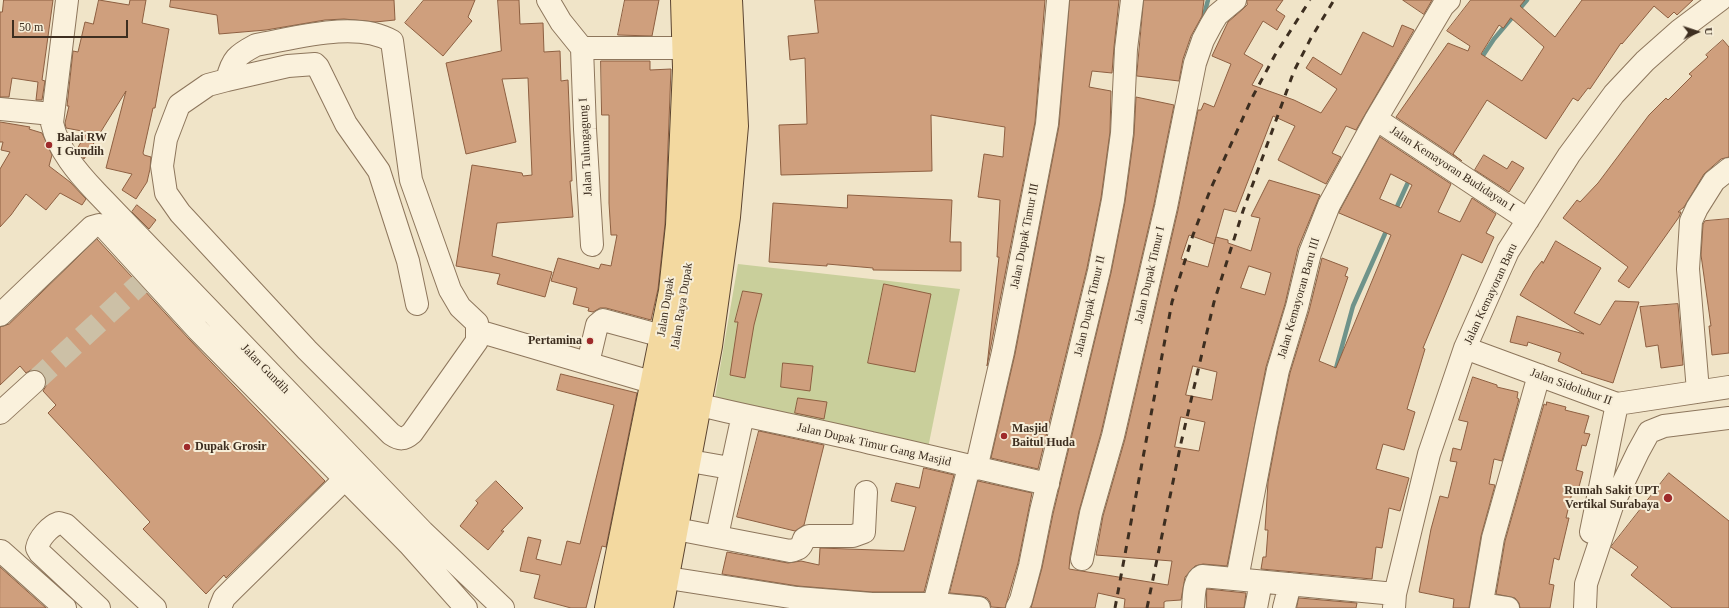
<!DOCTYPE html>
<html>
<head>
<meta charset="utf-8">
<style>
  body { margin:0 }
  #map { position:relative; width:1729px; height:608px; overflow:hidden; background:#f0e4c8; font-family:"Times New Roman",serif }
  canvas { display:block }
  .north { position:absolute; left:1677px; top:12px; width:40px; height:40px; -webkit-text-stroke:3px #f7eed8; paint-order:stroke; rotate:87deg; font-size:11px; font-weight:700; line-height:16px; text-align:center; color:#3d2e20 }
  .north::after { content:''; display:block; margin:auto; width:14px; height:18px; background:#3d2e20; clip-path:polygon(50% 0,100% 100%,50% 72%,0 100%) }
  .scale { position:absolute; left:12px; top:20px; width:116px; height:18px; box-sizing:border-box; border:2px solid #3d2e20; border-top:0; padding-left:5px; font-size:12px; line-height:14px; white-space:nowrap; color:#3d2e20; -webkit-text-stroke:3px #f7eed8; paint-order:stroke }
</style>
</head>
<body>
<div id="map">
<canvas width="1729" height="608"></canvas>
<div class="north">U</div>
<div class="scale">50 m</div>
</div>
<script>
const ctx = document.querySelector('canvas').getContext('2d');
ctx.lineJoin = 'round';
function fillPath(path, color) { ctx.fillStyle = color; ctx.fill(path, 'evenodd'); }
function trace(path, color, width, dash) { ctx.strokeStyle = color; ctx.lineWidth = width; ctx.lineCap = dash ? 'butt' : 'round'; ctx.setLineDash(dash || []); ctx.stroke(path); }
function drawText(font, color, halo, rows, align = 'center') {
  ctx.font = font + ' "Times New Roman",serif'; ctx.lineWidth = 4; ctx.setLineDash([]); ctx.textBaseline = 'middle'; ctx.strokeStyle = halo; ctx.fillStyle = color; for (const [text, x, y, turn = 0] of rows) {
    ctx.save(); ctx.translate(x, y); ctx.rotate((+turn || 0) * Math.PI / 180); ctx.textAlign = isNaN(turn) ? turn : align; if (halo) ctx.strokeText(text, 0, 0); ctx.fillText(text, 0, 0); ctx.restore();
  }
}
fillPath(new Path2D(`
  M738,264L960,289L928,448L714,403Z`), '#c9cf9b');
trace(new Path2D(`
  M1203,19L1208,0
  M1480,60L1494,39L1527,0
  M1395,211L1410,178
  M1335,372L1353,306L1388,227`), '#6f938a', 4.5);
const building = new Path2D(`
  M4,0H53L42,80L45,81L42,100H36L38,82L12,78L9,97H0V12H2Z
  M99,0L129,5L130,0H146L142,23L169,29L155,108H153L143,153L144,155L151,157L150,169L147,182L136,199L122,190L132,174L106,168L126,91L84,159L77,149L87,132L66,128L65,123L69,106H67L73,51L78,52L85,22L93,24Z
  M171,0H394L395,20L375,22L344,19L325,20L266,30L219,34L217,15L170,7Z
  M424,0H475L468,17L472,21L443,56L405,23Z
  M498,0H519L520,24L543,23L544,52L560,51L561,81L568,80L572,181H570L573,217L497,223L492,256L552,272L545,297L497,284L500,274L456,266L472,165L522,173L523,176L532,175L528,78L502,79L516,142L466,154L446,63L501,51Z
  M625,0H659L652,36L618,35Z
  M815,0H1045L1035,122L987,366L999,257H997L1000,200L978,197L984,154L1003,157L1005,127L931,115L932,171L781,175L779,125L807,124L805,58L790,60L788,36L818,33Z
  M1070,0H1119L1114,47L1112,73L1092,71L1089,87L1111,91L1110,132L1101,198L1087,268L1038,469L991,458L1015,354L1059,126Z
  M1144,0H1204L1202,16L1191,36L1183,59L1179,81L1137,76Z
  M1247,0H1283L1276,10L1285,16L1277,30L1263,21L1244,54L1263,65L1252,85L1294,100L1321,113L1337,89L1306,68L1313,57L1341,75L1363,32L1393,47L1402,25L1414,30L1356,130L1346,126L1332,153L1341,157L1326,184L1278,160L1295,126L1273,116L1236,212L1224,209L1214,244L1189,235L1181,259L1208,267L1216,237L1228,240V243L1251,251L1260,218L1251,216L1269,180L1320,195L1298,248L1285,304L1266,367L1227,566L1203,564L1195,566L1185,577L1181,600L1166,601L1164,602V608H1124L1125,599L1098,593L1095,608H1031L1042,568L1053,514L1111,273L1125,202L1134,135L1136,97L1174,105L1154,204L1101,433L1079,511L1070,557L1069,569L1168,585L1172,561L1096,555L1103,516L1125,439L1178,210L1198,110H1201L1204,103L1214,107L1231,64L1212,56L1228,22L1243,9L1247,5ZM1249,266L1271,273L1265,295L1241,288ZM1193,366L1217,372L1212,400L1186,395ZM1181,417L1205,422L1199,451L1175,447Z
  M1403,0H1432L1424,14Z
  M1471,0H1525L1520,6L1555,37L1582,0H1693L1677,15L1674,12L1668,18L1654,6L1622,44L1621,43L1590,89L1588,88L1578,101L1573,98L1546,139L1487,100L1453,154L1462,161L1396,117L1448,43L1468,51L1470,46L1447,31ZM1511,18L1544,47L1522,81L1481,54L1499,25L1503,28Z
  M1723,40L1729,47V157L1721,159L1704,174L1684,207L1678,212H1681L1679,217L1629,288L1618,281L1628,267L1563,218L1577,200L1580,202L1598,183L1649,115L1666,98L1668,100L1692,76L1689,74L1708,57L1706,55Z
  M601,61H650V70L671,69L665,224L658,289L651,320L606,308H600L593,312L588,311L589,308L573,304L577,288L551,281L558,258L599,269L601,264L611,266L617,235H611L609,203V115H602Z
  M0,122L30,127L29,129L42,133L52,155L49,166L70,182L86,199L82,205L60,193L46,210L26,194L11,215L0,227V169L10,152L1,150L3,142H0Z
  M1380,137L1451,184L1438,212L1460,222L1472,198L1496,214L1486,233L1494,237L1482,263L1462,254L1423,348L1425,349L1407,409L1415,412L1404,450L1383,444L1376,469L1409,478L1400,511L1389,508L1382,548L1376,547L1372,579L1261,569L1263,557H1266L1268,530H1265L1268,482L1278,429L1290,373L1309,311L1322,258L1348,268L1345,276L1348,277L1319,361L1336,368L1391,235L1339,213ZM1391,174L1412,185L1401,208L1380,199Z
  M1484,155L1507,169L1512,161L1524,168L1509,192L1475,170Z
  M848,195L952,200L950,242H961V271L873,270V268L827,264V266L769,262L773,203L847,208Z
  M137,205L156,220L149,229L132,212Z
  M1729,219V353L1712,355L1709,326H1711L1701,255L1703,224L1705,221Z
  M97,239L189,339L325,481L226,578L224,575L206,594L143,529L150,522L48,413L56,405L43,391L46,386V380L43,373L37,370H31L26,373L20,366L0,385V327L9,324Z
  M1556,241L1601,268L1574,313L1600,325L1615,301L1639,302L1613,383L1581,373L1582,372L1558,361L1561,353L1528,342L1527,346L1510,342L1517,316L1584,334L1520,295L1534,271L1542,261L1543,263Z
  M884,284L931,294L915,372L868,363Z
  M743,291L762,294L754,325L745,378L730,375L738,322H735Z
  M1678,304L1683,365L1661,368L1658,345L1646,347L1640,307Z
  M783,363L813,366L810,391L781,387Z
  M561,374L637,393L606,547L602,546L586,608H571L534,598L540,575L520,571L528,537L541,540L536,559L561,565L567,541L580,544L614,405L557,390Z
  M1473,377L1497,385V387L1518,392L1517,398L1519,399L1502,461L1494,459L1489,484L1495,485L1481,536L1469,608H1453L1454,599L1419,592L1431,529L1440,496L1448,498L1457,462L1450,461L1453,448L1461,450L1468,422L1459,420Z
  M798,398L827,402L824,419L795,413Z
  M1547,402L1566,407L1565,410L1589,416L1584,433L1590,434L1586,446L1582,445L1576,470L1583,472L1577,494L1572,493L1566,518H1569L1559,560L1554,558L1549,584L1554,585L1550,608H1520L1519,603L1515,598L1496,594L1505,541L1544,404L1546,405Z
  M759,431L824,445L804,525L795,531L737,517Z
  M924,468L954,475L924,592H872L798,586L722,574L727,552L788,563L801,561L819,565L820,548L904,551L916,507L891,501L896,483L919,488Z
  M1669,473L1729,521V608H1672L1631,575L1638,567L1611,547Z
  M496,481L523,508L501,531H504L488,550L460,526L478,503L476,501Z
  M978,481L1032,493L1018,563L1005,608L991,607L990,602L987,598L981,596L950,593Z
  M0,567L46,608H0Z
  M1207,589L1246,593L1244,608H1207Z
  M1299,598L1357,603L1356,608H1297Z`);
fillPath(building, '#cf9f7d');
trace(building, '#8d5f41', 1);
trace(new Path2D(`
  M34,382L140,284`), '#ccc0a6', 22, [22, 11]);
const minor = new Path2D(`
  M67,0L52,123C58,150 78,173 96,192L423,532L503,608
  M548,0L561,22L582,48
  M582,48L585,129L592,245
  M582,48H683
  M227,80C232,59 237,55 256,45C296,38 356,20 392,41L411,180L450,290L460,307L477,323V341L412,433C404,440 400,440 391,434L307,350L180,213L166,193L162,166L166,139L179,105L208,85L227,80L288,66L315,64L318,67L346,124L379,171L408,261L417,304
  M0,109L52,114
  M1376,119L1528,220
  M0,315L92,227L99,225L104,227L198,330L409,544L466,608
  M478,331L651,382
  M1465,348L1617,404L1729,387
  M588,363L597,325L603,320L662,336
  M1698,391L1688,269L1691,221L1697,208L1714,181L1729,169
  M700,405C757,419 814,429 871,443C930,456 989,471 1048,484
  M0,413L34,382
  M690,461L730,468
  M976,469L1003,352L1047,124L1058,0
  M676,529L790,551C799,549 801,548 804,539L809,536H853L864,532L866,492
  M1591,532L1617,404
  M717,536L741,424
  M1,551L65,608
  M1082,559L1091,513L1113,436L1166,207L1195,63L1203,40L1211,25L1217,15L1235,0
  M668,578L797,598L872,604H937L979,608
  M1237,579L1266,427L1278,370L1297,307L1310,253L1329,205L1376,119L1443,6L1449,0
  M934,604L969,467
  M1482,604L1508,608
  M99,608L40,553L37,548C39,538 50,526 59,523L66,525L155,608
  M220,608L224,598L233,589L355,469
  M1017,608L1021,600L1030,566L1041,511L1099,271L1113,200L1122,133L1126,49L1132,0
  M1193,608C1194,599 1193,580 1202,576L1395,594
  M1256,608L1261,582
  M1284,608L1290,584
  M1394,608L1395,594L1429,454L1465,348L1508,251L1569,155L1614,94L1645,61L1680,30L1720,0
  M1481,608L1493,538L1539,375
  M1585,608L1586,584L1612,506L1638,452L1649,432L1664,426L1729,418`);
const major = new Path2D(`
  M606,608L670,291L677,225L684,68L682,0
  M625,608L678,335L688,272L702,142V42L697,0
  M642,608L681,406L701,291L719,143V43L714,0
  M662,608L711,346L729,217L737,126L731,0`);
trace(minor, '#8d765c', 24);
trace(major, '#5b4430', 24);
trace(minor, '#faf1dc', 22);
trace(major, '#f3d9a0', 22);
trace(new Path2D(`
  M1115,608L1172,302L1193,235L1211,188L1253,96L1275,55L1310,0
  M1147,608L1181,443L1214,302L1243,211L1294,71L1311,38L1334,0`), '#3d2e20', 3, [7, 7]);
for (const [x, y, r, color] of [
  [49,145,4,"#9e2a2b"],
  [590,341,4,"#9e2a2b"],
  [1004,436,4,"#9e2a2b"],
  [187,447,4,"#9e2a2b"],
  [1668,498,5,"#9e2a2b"]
]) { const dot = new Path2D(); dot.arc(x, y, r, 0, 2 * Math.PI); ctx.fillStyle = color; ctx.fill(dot); trace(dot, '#f7eed8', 1.5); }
drawText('bold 12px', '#3d2e20', '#f7eed8', [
  ["Balai RW",57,138],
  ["I Gundih",57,152],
  ["Pertamina",582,341,"right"],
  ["Masjid",1012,429],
  ["Baitul Huda",1012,443],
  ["Dupak Grosir",195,447],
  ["Rumah Sakit UPT",1659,491,"right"],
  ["Vertikal Surabaya",1659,505,"right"]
], 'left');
drawText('12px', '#3d2e20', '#f7eed8', [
  ["Jalan Tulungagung I",586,147,-93],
  ["Jalan Kemayoran Budidayan I",1452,169,33],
  ["Jalan Dupak Timur III",1025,236,-79],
  ["Jalan Dupak Timur I",1150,275,-77],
  ["Jalan Kemayoran Baru",1491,294,-65],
  ["Jalan Kemayoran Baru III",1299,298,-74],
  ["Jalan Raya Dupak",682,306,-81],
  ["Jalan Dupak Timur II",1090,306,-77],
  ["Jalan Dupak",666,307,-81],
  ["Jalan Gundih",265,369,46],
  ["Jalan Sidoluhur II",1571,387,20],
  ["Jalan Dupak Timur Gang Masjid",874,445,13]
]);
</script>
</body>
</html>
